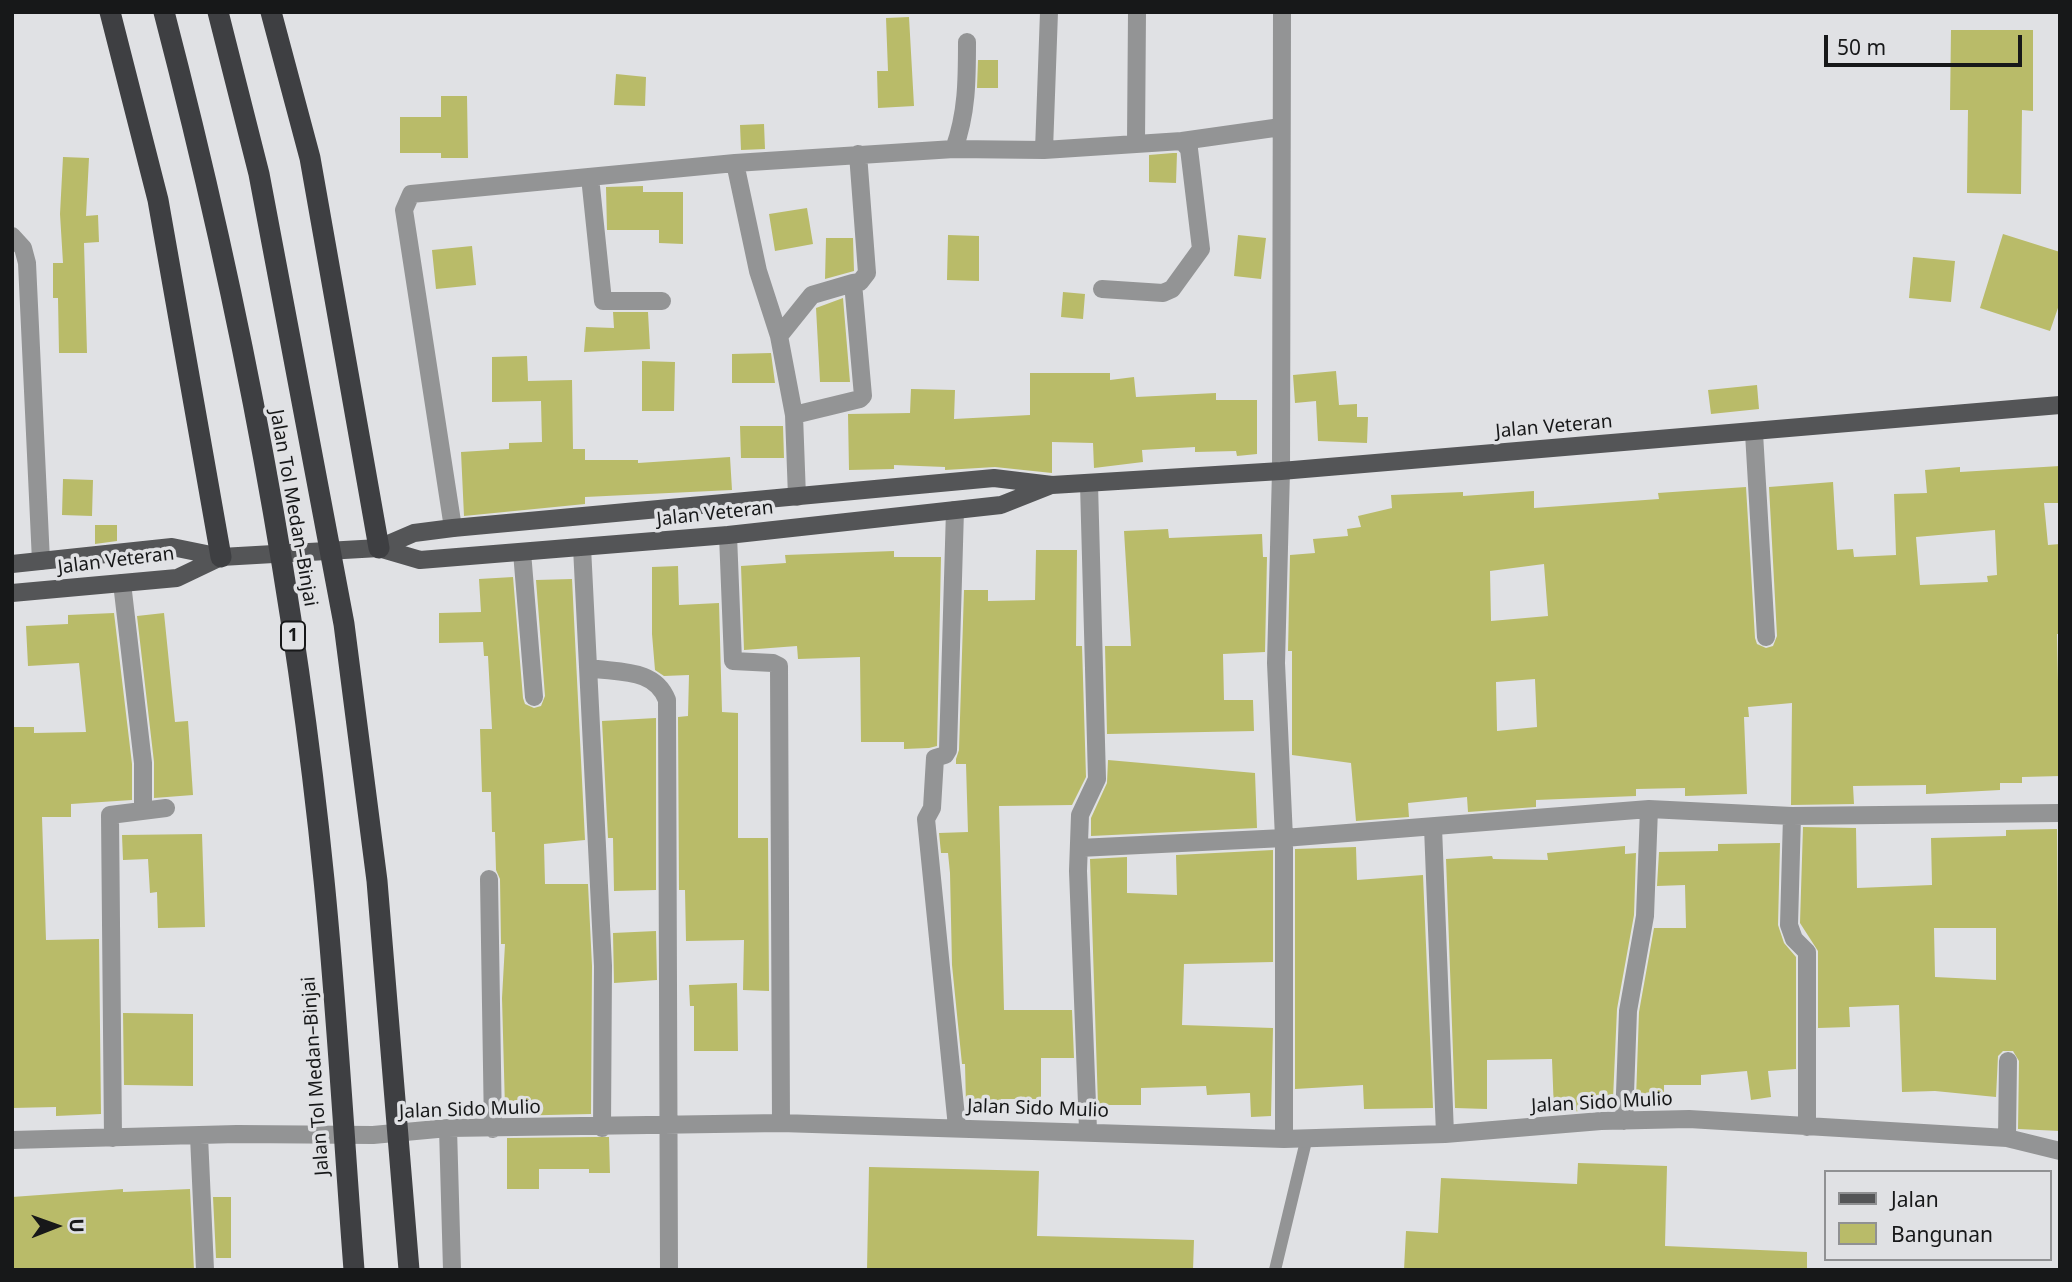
<!DOCTYPE html>
<html>
<head>
<meta charset="utf-8">
<style>
  body { margin:0 }
  #map { position:relative; width:2072px; height:1282px; overflow:hidden; background:#e0e1e4; font-family:"Noto Sans",sans-serif }
  canvas { display:block }
  .frame { position:absolute; inset:0; border:14px solid #171819; pointer-events:none }
  .legend { position:absolute; left:1824px; top:1170px; width:228px; height:91px; box-sizing:border-box; background:#e0e1e4; border:2px solid #909193; margin:0; padding:9px 12px; list-style:none; font-size:21px; color:#171819 }
  .legend li { display:flex; align-items:center; gap:14px; height:35px }
  .legend b { width:35px; border:2px solid #909193 }
  .north { position:absolute; left:21px; top:1191px; width:70px; height:70px; -webkit-text-stroke:5px #e0e1e4; paint-order:stroke; rotate:89deg; font-size:19px; font-weight:700; line-height:28px; text-align:center; color:#171819 }
  .north::after { content:''; display:block; margin:auto; width:24px; height:32px; background:#171819; clip-path:polygon(50% 0,100% 100%,50% 72%,0 100%) }
  .scale { position:absolute; left:1824px; top:35px; width:198px; height:32px; box-sizing:border-box; border:4px solid #171819; border-top:0; padding-left:9px; font-size:21px; line-height:24px; white-space:nowrap; color:#171819; -webkit-text-stroke:5px #e0e1e4; paint-order:stroke }
</style>
</head>
<body>
<div id="map">
<canvas width="2072" height="1282"></canvas>
<div class="frame"></div>
<ul class="legend">
<li><b style="height:9px;background:#545557"></b>Jalan</li>
<li><b style="height:19px;background:#b9bb69"></b>Bangunan</li>
</ul>
<div class="north">U</div>
<div class="scale">50 m</div>
</div>
<script>
const ctx = document.querySelector('canvas').getContext('2d');
ctx.lineJoin = 'round';
function fillPath(path, color) { ctx.fillStyle = color; ctx.fill(path, 'evenodd'); }
function trace(path, color, width, dash) { ctx.strokeStyle = color; ctx.lineWidth = width; ctx.lineCap = dash ? 'butt' : 'round'; ctx.setLineDash(dash || []); ctx.stroke(path); }
function drawText(font, color, halo, rows, align = 'center') {
  ctx.font = font + ' "Noto Sans",sans-serif'; ctx.lineWidth = 7; ctx.setLineDash([]); ctx.textBaseline = 'middle'; ctx.strokeStyle = halo; ctx.fillStyle = color; for (const [text, x, y, turn = 0] of rows) {
    ctx.save(); ctx.translate(x, y); ctx.rotate((+turn || 0) * Math.PI / 180); ctx.textAlign = isNaN(turn) ? turn : align; if (halo) ctx.strokeText(text, 0, 0); ctx.fillText(text, 0, 0); ctx.restore();
  }
}
fillPath(new Path2D(`
  M909,17L914,106L878,108L877,71H888L886,18Z
  M1951,30H2033V111L2022,110L2021,194L1967,193L1968,110H1950Z
  M978,60H998V88H977Z
  M616,74L646,77L645,106L614,105Z
  M441,96H467L468,158H441V153H400V117H441Z
  M764,124L765,149L741,150L740,125Z
  M1173,153H1177L1176,183L1149,182V155Z
  M63,157L89,158L86,216L98,215L99,242L84,243L87,353H59L58,298H53V263H63L60,214Z
  M643,186V192H683V244L659,243V230H607L606,187Z
  M807,208L813,244L775,251L769,214Z
  M2003,234L2060,252V302L2050,331L1980,308Z
  M948,235L979,236V281L947,280Z
  M1238,235L1266,238L1261,279L1234,276Z
  M826,238H853L854,271L825,279Z
  M472,246L476,285L436,289L432,250Z
  M1913,257L1955,261L1951,302L1909,298Z
  M1063,292L1085,294L1083,319L1061,317Z
  M843,298L850,382H820L816,308Z
  M613,312H648L650,349L584,352L586,327L614,328Z
  M771,353L775,383H732V354Z
  M527,356L528,381L572,380L573,449H585V460H638V463L730,457L732,490L585,497V504L464,516L461,452L509,449V443L542,442L541,401L492,402V357Z
  M642,361L675,362L674,411H642Z
  M1336,371L1339,405L1357,404V417H1368L1367,443L1318,441L1316,401L1295,403L1293,375Z
  M1030,373H1110V380L1134,377L1136,397L1216,393V400H1257V454L1237,456L1236,451L1195,452V447L1142,450L1143,462L1094,468L1093,443L1052,442V473L995,467L945,470V467L894,465V469L849,470L848,414L910,413L911,389L955,390L954,419L1030,415Z
  M1757,385L1759,409L1711,414L1708,390Z
  M740,426H783L784,458H741Z
  M2060,466V503H2044L2048,545L2060,544V634H2057L2060,776L2022,777V783H2000V790L1926,794V785L1853,786L1854,804L1791,805L1792,703L1748,707L1749,717H1744L1747,794L1685,796V788L1636,789V796L1536,800V807L1468,812L1467,797L1408,803L1409,817L1356,821L1351,763L1292,755V651H1288L1290,555L1315,553L1313,539L1348,536L1347,529L1361,527L1358,516L1392,508L1391,495L1463,492V496L1534,491V508L1659,499L1658,493L1746,487L1755,638L1757,644L1766,648L1773,646L1777,636L1769,487L1833,482L1837,550L1853,549L1854,557L1896,555L1894,494L1927,493L1925,470L1960,467V472ZM1995,530L1997,575L1987,576L1988,582L1920,585L1916,537ZM1544,564L1548,616L1491,621L1490,571ZM1535,679L1537,727L1497,731L1496,682Z
  M63,479L93,480L92,516L62,515Z
  M95,525H117V541L95,544Z
  M1168,529L1169,538L1262,534L1263,557H1267L1265,652L1223,654L1224,700H1253L1254,731L1107,734L1105,646H1131L1124,531Z
  M1036,550H1077L1076,646H1082L1086,777L1072,805L999,806L1004,1010H1072L1074,1058H1041V1099H1001V1104H966L965,1064H962L952,965L950,873L948,853H941L939,833L968,832L966,764H956V759L959,750L964,590H988V601L1035,600Z
  M894,551V557H941L937,746L929,748L904,749V742H861L860,657L798,659L797,646L744,650L741,566L786,563L785,555Z
  M678,566L679,605L719,603L722,712L738,713V838H768L769,991L743,990L744,940L686,941L685,890H679L678,717L688,716L689,675L664,676L655,670L652,634V567Z
  M513,577L523,698L525,704L534,708L541,706L545,696L536,580L572,579L585,840L544,844L545,884H588L592,966L591,1114L506,1116L505,1108L502,998L505,944H501L500,879L496,870L495,832H492L491,792H482L480,729H492L488,656H484L483,642L439,643V613L481,612L479,579Z
  M114,613L132,764V800L71,804V817H42L46,940L99,939L101,1114L56,1116V1107L12,1108V727H34V733L86,732L79,663L28,666L26,626L68,624V615Z
  M164,613L175,722L188,721L193,795L154,798V762L137,616Z
  M656,718V890L614,891L613,838H608L602,721Z
  M1108,760L1255,773L1257,828L1091,836V818L1107,783Z
  M1803,827L1856,828L1857,888L1932,885L1931,838L2006,836V830L2057,829L2060,1131L2018,1129L2019,1061L2013,1051H2003L1998,1056L1996,1097L1935,1091L1902,1092L1899,1005L1849,1007L1850,1027L1818,1028V951L1800,923ZM1934,928H1996V980L1935,977Z
  M202,834L205,927L158,928L157,892L150,893L148,859L123,860L122,835Z
  M1780,843L1778,925L1784,943L1796,957V1069L1768,1071L1771,1097L1751,1100L1747,1071L1701,1075V1085H1664V1099H1636L1639,1012L1654,928H1686L1685,885L1657,886L1659,852L1718,851V844Z
  M1625,846V854L1636,853L1634,915L1617,1009L1613,1099H1584L1585,1111L1554,1112L1552,1059L1487,1060V1109L1455,1108L1446,859L1492,856L1493,859L1548,860L1547,853Z
  M1356,847L1357,880L1423,875L1433,1108L1364,1109L1363,1085L1295,1089V849Z
  M1273,850V962L1184,964L1182,1025L1273,1028L1271,1116L1251,1117L1250,1093L1207,1095L1206,1086L1141,1088V1105H1098L1090,859L1127,857V893L1177,895L1176,855Z
  M656,931L657,980L614,983L613,933Z
  M737,983L738,1051H694V1006H690L689,985Z
  M123,1013L193,1014V1086L124,1085Z
  M595,1137H609L610,1173H589V1169H539V1189H507V1138Z
  M1578,1163L1667,1166L1665,1246L1807,1252V1270H1404L1406,1231L1438,1233L1441,1178L1577,1184Z
  M869,1167L1039,1171L1037,1236L1194,1240L1193,1270H867Z
  M123,1189V1192L190,1189L194,1270H12V1197Z
  M213,1197H231V1258H216Z`), '#b9bb69');
trace(new Path2D(`
  M1275,1270L1307,1137`), '#939495', 12);
trace(new Path2D(`
  M1049,12L1044,150L1182,141L1189,149L1201,249L1172,289L1163,293L1102,289
  M1282,12L1281,471L1276,663L1284,838V1139
  M1182,141L1281,127
  M1136,142L1137,12
  M954,149L1044,150
  M735,163L758,271L779,336L794,415L797,497
  M590,177L603,301H662
  M12,236L23,248L27,263L41,561
  M779,336L812,295L853,283
  M794,415L860,399L863,396L853,283L860,282L867,273L858,154
  M1754,433L1766,637
  M955,510L948,750L945,755L935,758L932,808L926,819L957,1127
  M453,528L404,210L411,194L735,163L954,149C967,113 967,80 967,42
  M728,535L733,661L773,663L779,666L781,1123
  M582,547L603,966L602,1128
  M522,552L534,697
  M122,583L143,763V809
  M589,668C619,673 655,668 667,700L669,1270
  M1792,816L1789,925L1794,939L1807,952V1127
  M1433,827L1445,1134
  M1079,848L1284,838L1649,809L1792,816L2060,813
  M489,879L493,1129
  M1624,1121L1628,1011L1645,916L1649,809
  M448,1128L452,1270
  M1088,1130L1078,871L1080,815L1097,779L1089,484
  M199,1136L205,1270
  M113,1138L110,815L166,808
  M2007,1138L2008,1061
  M12,1140L237,1134L373,1135L448,1128L781,1123L1284,1139L1445,1134L1601,1121L1689,1119L2007,1138L2060,1151`), '#939495', 18);
trace(new Path2D(`
  M379,548L414,533L453,528L994,478L1052,485L1281,471L2060,405
  M12,564L172,547L221,557L379,548L420,560L728,535L1001,505L1049,486
  M12,593L177,578L221,557`), '#545557', 18);
trace(new Path2D(`
  M110,12L158,200L221,557
  M164,12C238,296 295,588 324,880C337,1010 344,1140 354,1270
  M218,12L259,174L344,624L377,881L409,1270
  M271,12L310,158L379,548`), '#3e3f42', 21);
for (const [x, y, w] of [
  [293,636,24]
]) { const box = new Path2D(); box.roundRect(x - w / 2, y - 14.5, w, 29, 5); ctx.fillStyle = '#e0e1e4'; ctx.fill(box); trace(box, '#171819', 2); }
drawText('bold 18px', '#171819', null, [
  ["1",293,636]
]);
drawText('19px', '#171819', '#e0e1e4', [
  ["Jalan Veteran",1554,427,-5],
  ["Jalan Tol Medan–Binjai",293,508,80],
  ["Jalan Veteran",715,514,-6],
  ["Jalan Veteran",116,561,-7],
  ["Jalan Tol Medan–Binjai",316,1076,-94],
  ["Jalan Sido Mulio",1602,1103,-3],
  ["Jalan Sido Mulio",1038,1109,2],
  ["Jalan Sido Mulio",470,1110,-2]
]);
</script>
</body>
</html>
